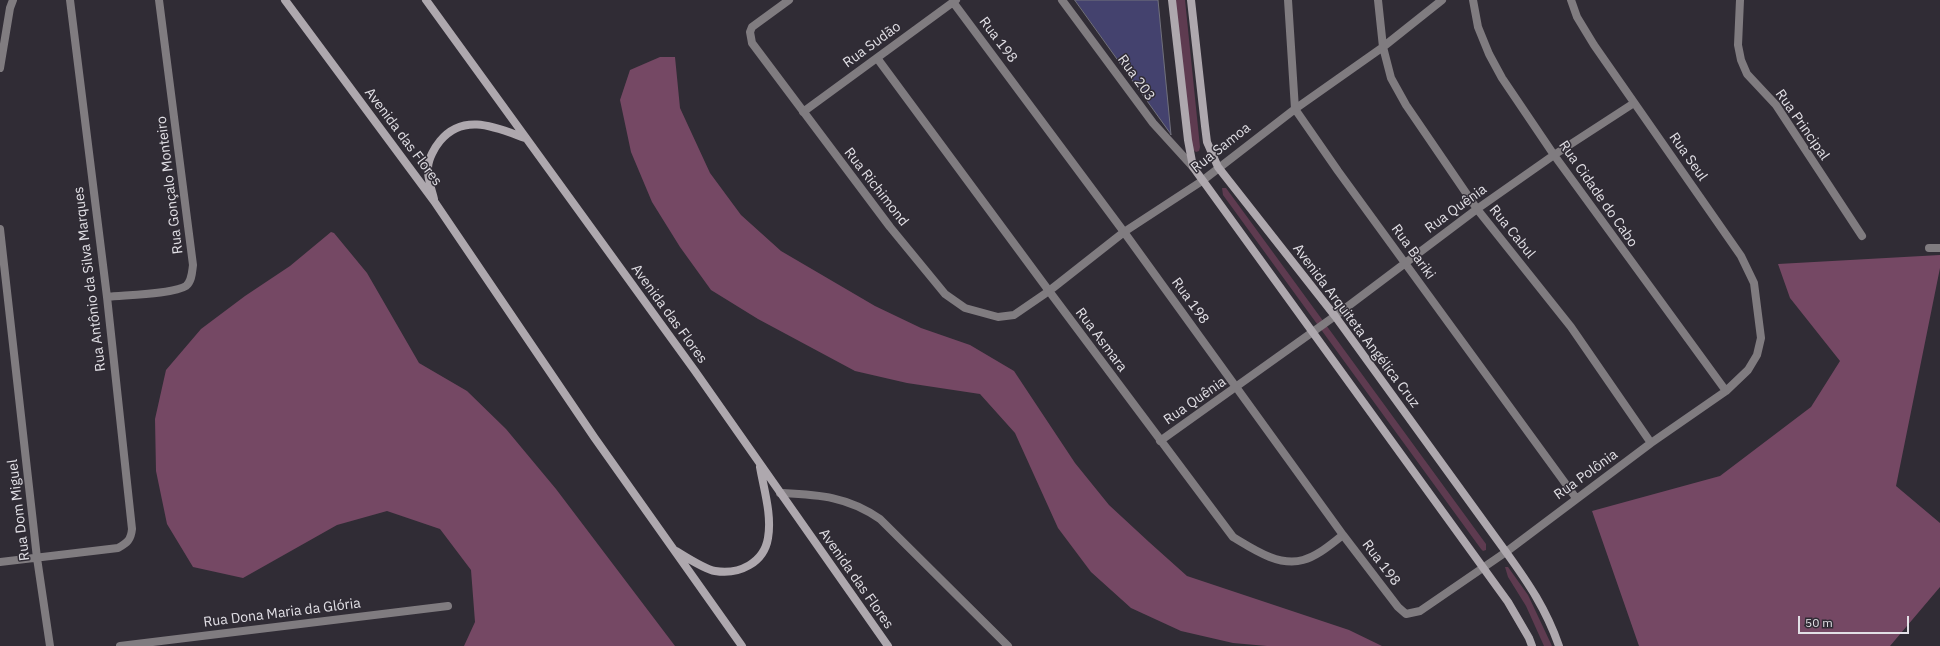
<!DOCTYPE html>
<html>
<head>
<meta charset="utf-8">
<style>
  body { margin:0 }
  #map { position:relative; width:1940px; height:646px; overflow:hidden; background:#302c35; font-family:"IBM Plex Sans",sans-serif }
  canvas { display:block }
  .scale { position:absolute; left:1798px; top:616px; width:111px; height:18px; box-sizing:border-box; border:2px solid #e2e0e6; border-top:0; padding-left:5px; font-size:12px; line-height:14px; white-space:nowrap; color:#e2e0e6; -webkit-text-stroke:3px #302c35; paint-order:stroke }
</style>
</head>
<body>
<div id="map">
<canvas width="1940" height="646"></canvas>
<div class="scale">50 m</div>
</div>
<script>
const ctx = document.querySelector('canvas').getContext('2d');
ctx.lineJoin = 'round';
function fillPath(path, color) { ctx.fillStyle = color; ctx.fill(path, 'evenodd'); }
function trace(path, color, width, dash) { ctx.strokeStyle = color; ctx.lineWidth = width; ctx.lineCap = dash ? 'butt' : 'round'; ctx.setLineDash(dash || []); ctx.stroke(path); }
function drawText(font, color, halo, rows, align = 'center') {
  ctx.font = font + ' "IBM Plex Sans",sans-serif'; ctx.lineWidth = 3; ctx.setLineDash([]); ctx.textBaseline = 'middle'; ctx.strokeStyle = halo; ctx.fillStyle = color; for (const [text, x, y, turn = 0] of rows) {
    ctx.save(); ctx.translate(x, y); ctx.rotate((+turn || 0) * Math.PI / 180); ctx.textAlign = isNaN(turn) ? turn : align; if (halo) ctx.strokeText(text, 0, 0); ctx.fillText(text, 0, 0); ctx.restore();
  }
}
fillPath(new Path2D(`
  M1175,0H1185L1200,147L1199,151L1196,152L1192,149Z
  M1222,188H1226L1486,544V550L1483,551L1481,549L1223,195Z
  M1505,567H1508L1528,595L1552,646H1544L1526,606L1508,577Z`), '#5e3b50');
fillPath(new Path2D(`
  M660,57H675L680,108L710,173L741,215L781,251L875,306L921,328L970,345L1014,371L1075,463L1109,505L1149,542L1187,576L1349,630L1382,646H1267L1233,643L1181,631L1131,608L1091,572L1058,528L1015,433L980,394L907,383L855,371L758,319L711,290L680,247L652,202L631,152L620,100L630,70Z
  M331,232L334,233L367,273L419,363L467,391L506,429L556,489L675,646H464L475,622L471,570L440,529L387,511L337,525L243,578L193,567L167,524L156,471L155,419L166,370L201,329L245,296L290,266Z
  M1940,255V268L1896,486L1940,523V587L1890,646H1639L1592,511L1720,476L1811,407L1840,361L1790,298L1778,264Z`), '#754864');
const building = new Path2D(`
  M1075,0H1158L1171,135L1170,133Z`);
fillPath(building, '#44426e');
trace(building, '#72727d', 1);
trace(new Path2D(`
  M780,493C819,495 847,496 880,519L1008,646`), '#807c80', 8);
trace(new Path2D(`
  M789,0L752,27L750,32L752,43L890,227L945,294L965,308L998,317L1014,315L1049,291L1124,232L1202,181L1295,109L1383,47L1442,0
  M1062,0L1153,123L1193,167
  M1288,0L1295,109L1338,171L1576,498
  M1378,0L1383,47L1391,78L1406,105L1477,209L1571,327L1651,443
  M1473,0L1478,27L1489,54L1502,78L1554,155L1726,391
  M1740,0L1738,45L1741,60L1747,74L1776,105L1862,236
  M953,2L1124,232L1343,535L1398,607L1406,614L1420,611L1506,552L1651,443L1726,391L1748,370L1757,355L1761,338L1754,283L1741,256L1594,45L1577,17L1571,0
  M877,58L1049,291L1233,537C1253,549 1279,567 1303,560C1318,556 1331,544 1343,535
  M0,68L10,8L13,0
  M803,112L956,0
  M0,229L37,558L50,646
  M1929,248H1940
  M107,297C124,295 174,294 186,286C192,281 192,272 193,265L159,0
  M1160,441L1335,316L1477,209L1554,155L1634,103
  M0,562L118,548C127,543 131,540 132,529L107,297L70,0
  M120,646L448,606`), '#807c80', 8);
trace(new Path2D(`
  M285,0L434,201L594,437L742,646
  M426,0L695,371L888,646
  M1172,0L1188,140L1193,167L1508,602L1529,638L1532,646
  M1191,0L1205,126L1207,142L1218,167L1335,316L1506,552C1529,584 1546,609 1559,646
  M434,199C432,190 427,178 428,168C428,159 435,147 440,141C464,112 497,128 525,138
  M676,551C686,557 704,569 715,571C739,575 764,563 768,538C772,515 764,490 760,467`), '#aea8ae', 8);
drawText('14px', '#e2e0e6', '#302c35', [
  ["Rua 198",998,40,53],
  ["Rua Sudão",872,45,-36],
  ["Rua 203",1136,78,54],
  ["Rua Principal",1802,125,55],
  ["Avenida das Flores",403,137,53],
  ["Rua Samoa",1221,148,-38],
  ["Rua Seul",1688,157,55],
  ["Rua Gonçalo Monteiro",170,185,-97],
  ["Rua Richimond",876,187,52],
  ["Rua Cidade do Cabo",1598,194,55],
  ["Rua Quênia",1456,209,-36],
  ["Rua Cabul",1512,232,51],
  ["Rua Bariki",1413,252,54],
  ["Rua Antônio da Silva Marques",90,279,-97],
  ["Rua 198",1190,301,54],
  ["Avenida das Flores",669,314,54],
  ["Avenida Arquiteta Angélica Cruz",1356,326,53],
  ["Rua Asmara",1101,340,53],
  ["Rua Quênia",1195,401,-35],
  ["Rua Polônia",1586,475,-36],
  ["Rua Dom Miguel",19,510,-97],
  ["Rua 198",1381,563,53],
  ["Avenida das Flores",856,579,55],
  ["Rua Dona Maria da Glória",282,613,-7]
]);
</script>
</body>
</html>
